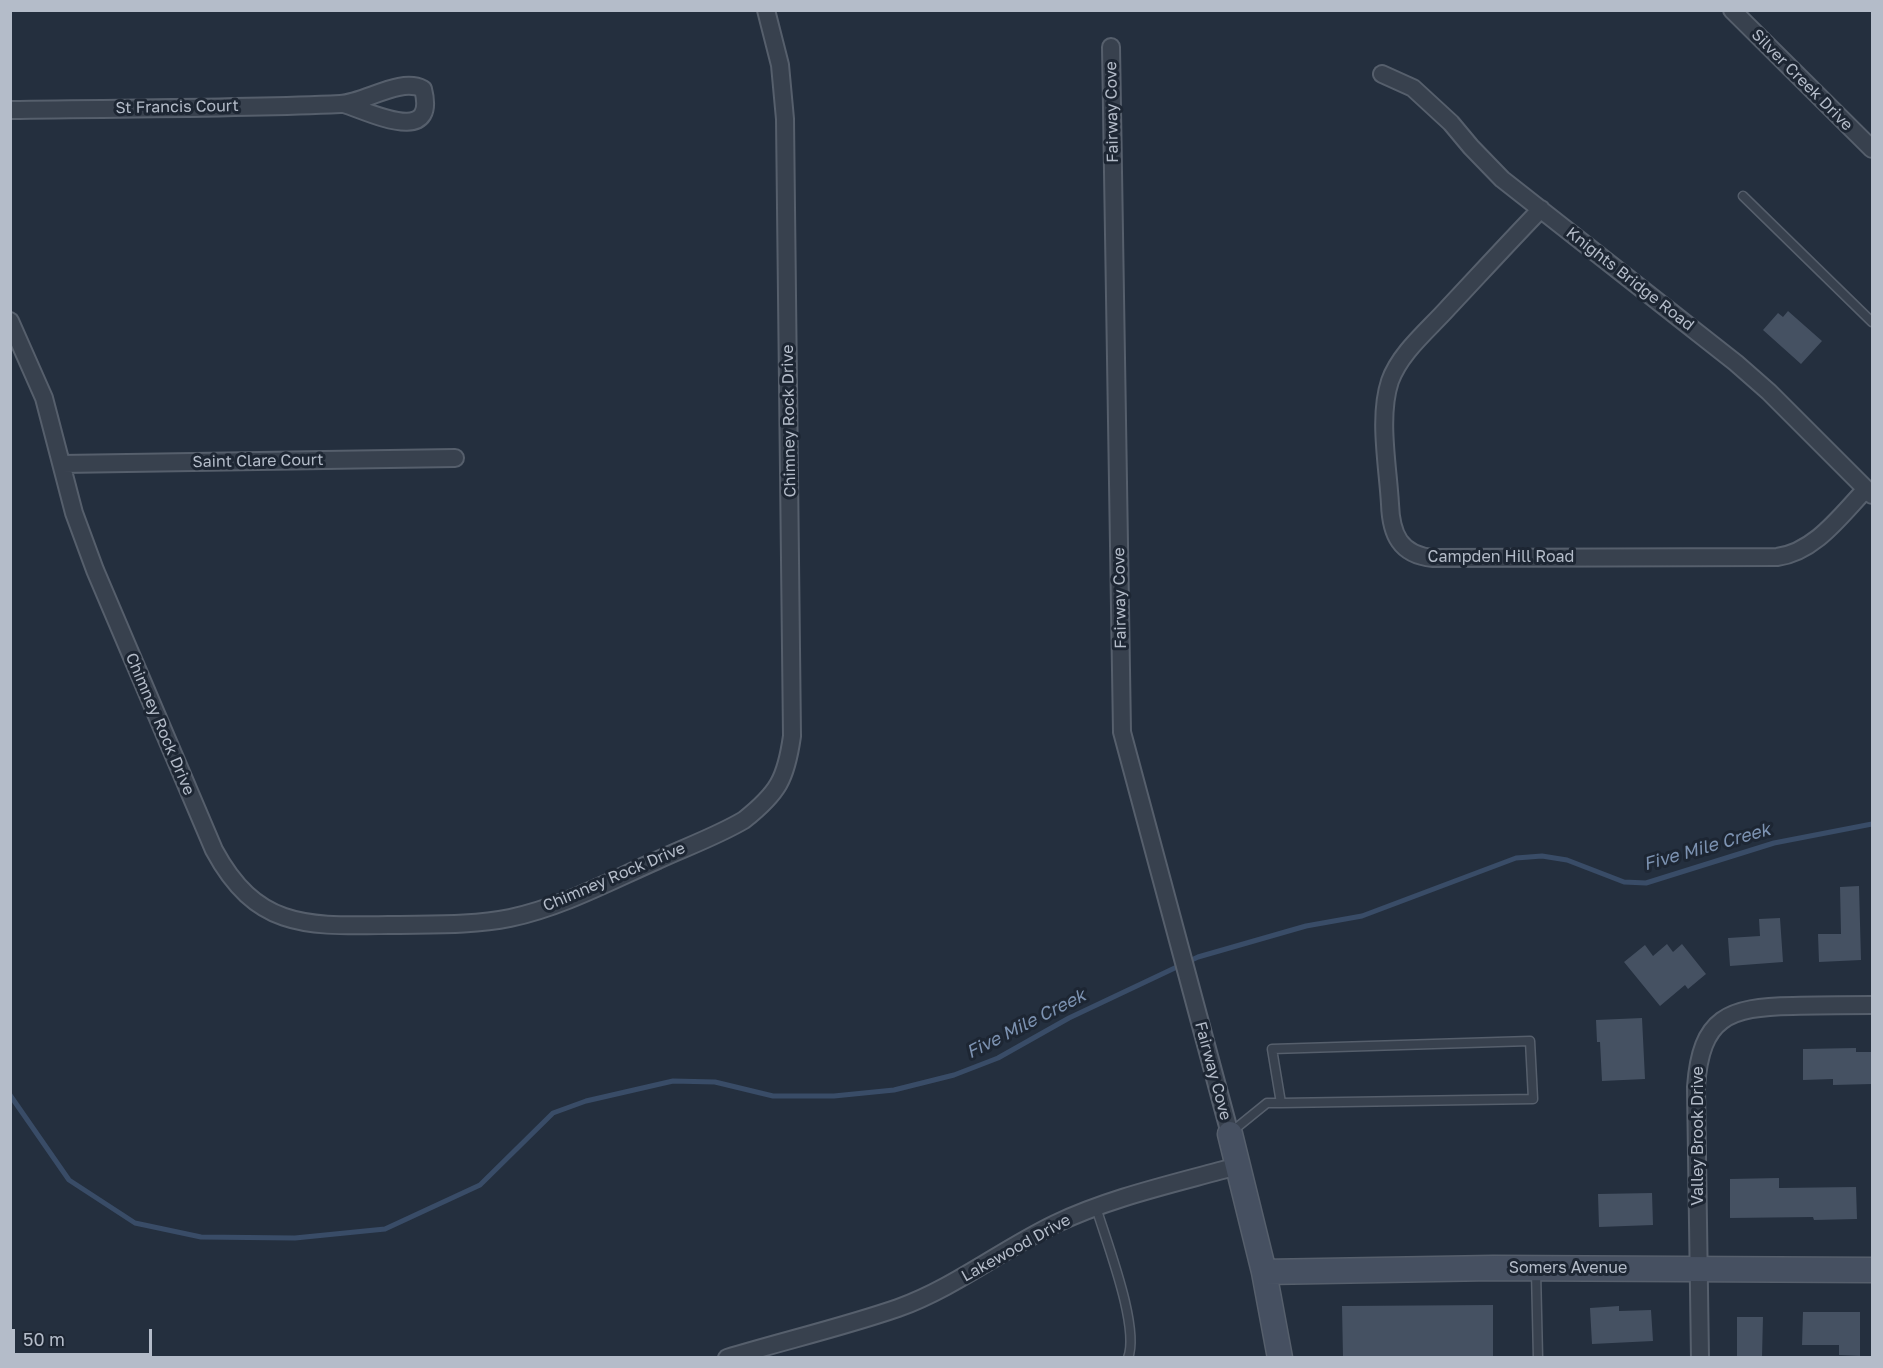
<!DOCTYPE html>
<html>
<head>
<meta charset="utf-8">
<style>
  body { margin:0 }
  #map { position:relative; width:1883px; height:1368px; overflow:hidden; background:#242f3e; font-family:"Golos Text",sans-serif }
  canvas { display:block }
  .frame { position:absolute; inset:0; border:12px solid #b4bcc9; pointer-events:none }
  .scale { position:absolute; left:12px; top:1329px; width:140px; height:27px; box-sizing:border-box; border:3px solid #b4bcc9; border-top:0; padding-left:8px; font-size:18px; line-height:21px; white-space:nowrap; color:#b4bcc9; -webkit-text-stroke:4px #1d2633; paint-order:stroke }
</style>
</head>
<body>
<div id="map">
<canvas width="1883" height="1368"></canvas>
<div class="frame"></div>
<div class="scale">50 m</div>
</div>
<script>
const ctx = document.querySelector('canvas').getContext('2d');
ctx.lineJoin = 'round';
function trace(path, color, width, dash) { ctx.strokeStyle = color; ctx.lineWidth = width; ctx.lineCap = dash ? 'butt' : 'round'; ctx.setLineDash(dash || []); ctx.stroke(path); }
function fillPath(path, color) { ctx.fillStyle = color; ctx.fill(path, 'evenodd'); }
function drawText(font, color, halo, rows, align = 'center') {
  ctx.font = font + ' "Golos Text",sans-serif'; ctx.lineWidth = 6; ctx.setLineDash([]); ctx.textBaseline = 'middle'; ctx.strokeStyle = halo; ctx.fillStyle = color; for (const [text, x, y, turn = 0] of rows) {
    ctx.save(); ctx.translate(x, y); ctx.rotate((+turn || 0) * Math.PI / 180); ctx.textAlign = isNaN(turn) ? turn : align; if (halo) ctx.strokeText(text, 0, 0); ctx.fillText(text, 0, 0); ctx.restore();
  }
}
trace(new Path2D(`
  M10,1095L69,1180L135,1223L201,1237L295,1238L385,1229L480,1185L553,1113L586,1101L673,1081L715,1082L773,1096H834L894,1090L954,1075L998,1058L1069,1018L1198,957L1306,926L1362,916L1516,858L1542,856L1567,860L1624,882L1646,883L1774,843L1872,824`), '#394c67', 5);
fillPath(new Path2D(`
  M1788,311L1822,341L1801,364L1763,330L1778,313L1783,317Z
  M1859,886L1861,960L1819,962L1818,934H1841L1840,887Z
  M1780,918L1783,962L1730,966L1728,938L1760,936L1759,919Z
  M1667,944L1673,952L1682,944L1706,974L1688,989L1685,985L1660,1006L1624,962L1645,945L1653,956Z
  M1642,1018L1645,1079L1602,1081L1600,1042H1597L1596,1020Z
  M1856,1048V1052H1872V1084L1833,1085V1079L1803,1080V1049Z
  M1779,1178V1188L1856,1187L1857,1219L1814,1220L1813,1217L1730,1218V1179Z
  M1652,1193L1653,1225L1599,1227L1598,1194Z
  M1493,1305V1358H1343L1342,1306Z
  M1619,1306V1311L1651,1310L1653,1341L1592,1344L1590,1308Z
  M1803,1312H1860V1356L1839,1355V1345H1802Z
  M1737,1317H1763L1762,1357H1737Z`), '#455162');
const lane = new Path2D(`
  M1743,196L1872,322
  M1230,1133L1267,1103H1281L1533,1099L1530,1041L1272,1049L1281,1103
  M1096,1207C1106,1241 1140,1327 1128,1358
  M1536,1271L1538,1358`);
const street = new Path2D(`
  M1732,10L1872,149
  M1111,47L1122,732L1230,1134
  M1382,74L1413,88L1451,123L1471,147L1502,179L1736,363L1769,392L1872,495
  M10,110C120,108 230,109 340,104C365,103 400,77 423,89C438,147 370,112 344,104
  M1541,209C1509,242 1478,276 1447,309C1427,331 1400,353 1390,381C1378,417 1388,467 1390,504C1391,534 1400,555 1433,558L1777,557C1815,552 1841,515 1866,489
  M10,321L44,398L74,513L95,570L214,850C257,930 308,926 388,925C428,924 471,926 510,918C562,907 610,881 658,860C686,847 717,836 744,820C778,793 786,779 792,736L785,119L780,65L766,10
  M62,464L455,458
  M727,1358C783,1341 843,1327 898,1308C954,1288 1001,1250 1055,1224C1111,1197 1177,1183 1237,1166
  M1700,1358L1696,1087C1701,1017 1728,1007 1793,1006C1820,1005 1846,1005 1872,1005`);
const secondary = new Path2D(`
  M1230,1134L1264,1272L1280,1358
  M1264,1272L1493,1268L1872,1270`);
trace(lane, '#565f6c', 11);
trace(street, '#565f6c', 20);
trace(secondary, '#565f6c', 27);
trace(lane, '#38414e', 8);
trace(street, '#38414e', 16);
trace(secondary, '#465061', 24);
drawText('16px', '#b4bcc9', '#1d2633', [
  ["Silver Creek Drive",1802,80,45],
  ["St Francis Court",177,107,-1],
  ["Fairway Cove",1112,112,-91],
  ["Knights Bridge Road",1630,279,38],
  ["Chimney Rock Drive",789,421,-91],
  ["Saint Clare Court",258,461,-1],
  ["Campden Hill Road",1501,557],
  ["Fairway Cove",1120,598,-91],
  ["Chimney Rock Drive",160,724,67],
  ["Chimney Rock Drive",614,877,-23],
  ["Fairway Cove",1213,1071,75],
  ["Valley Brook Drive",1698,1136,-90],
  ["Lakewood Drive",1016,1248,-29],
  ["Somers Avenue",1568,1268]
]);
drawText('italic 18px', '#7c92b1', '#1d2633', [
  ["Five Mile Creek",1707,847,-16],
  ["Five Mile Creek",1026,1024,-27]
]);
</script>
</body>
</html>
